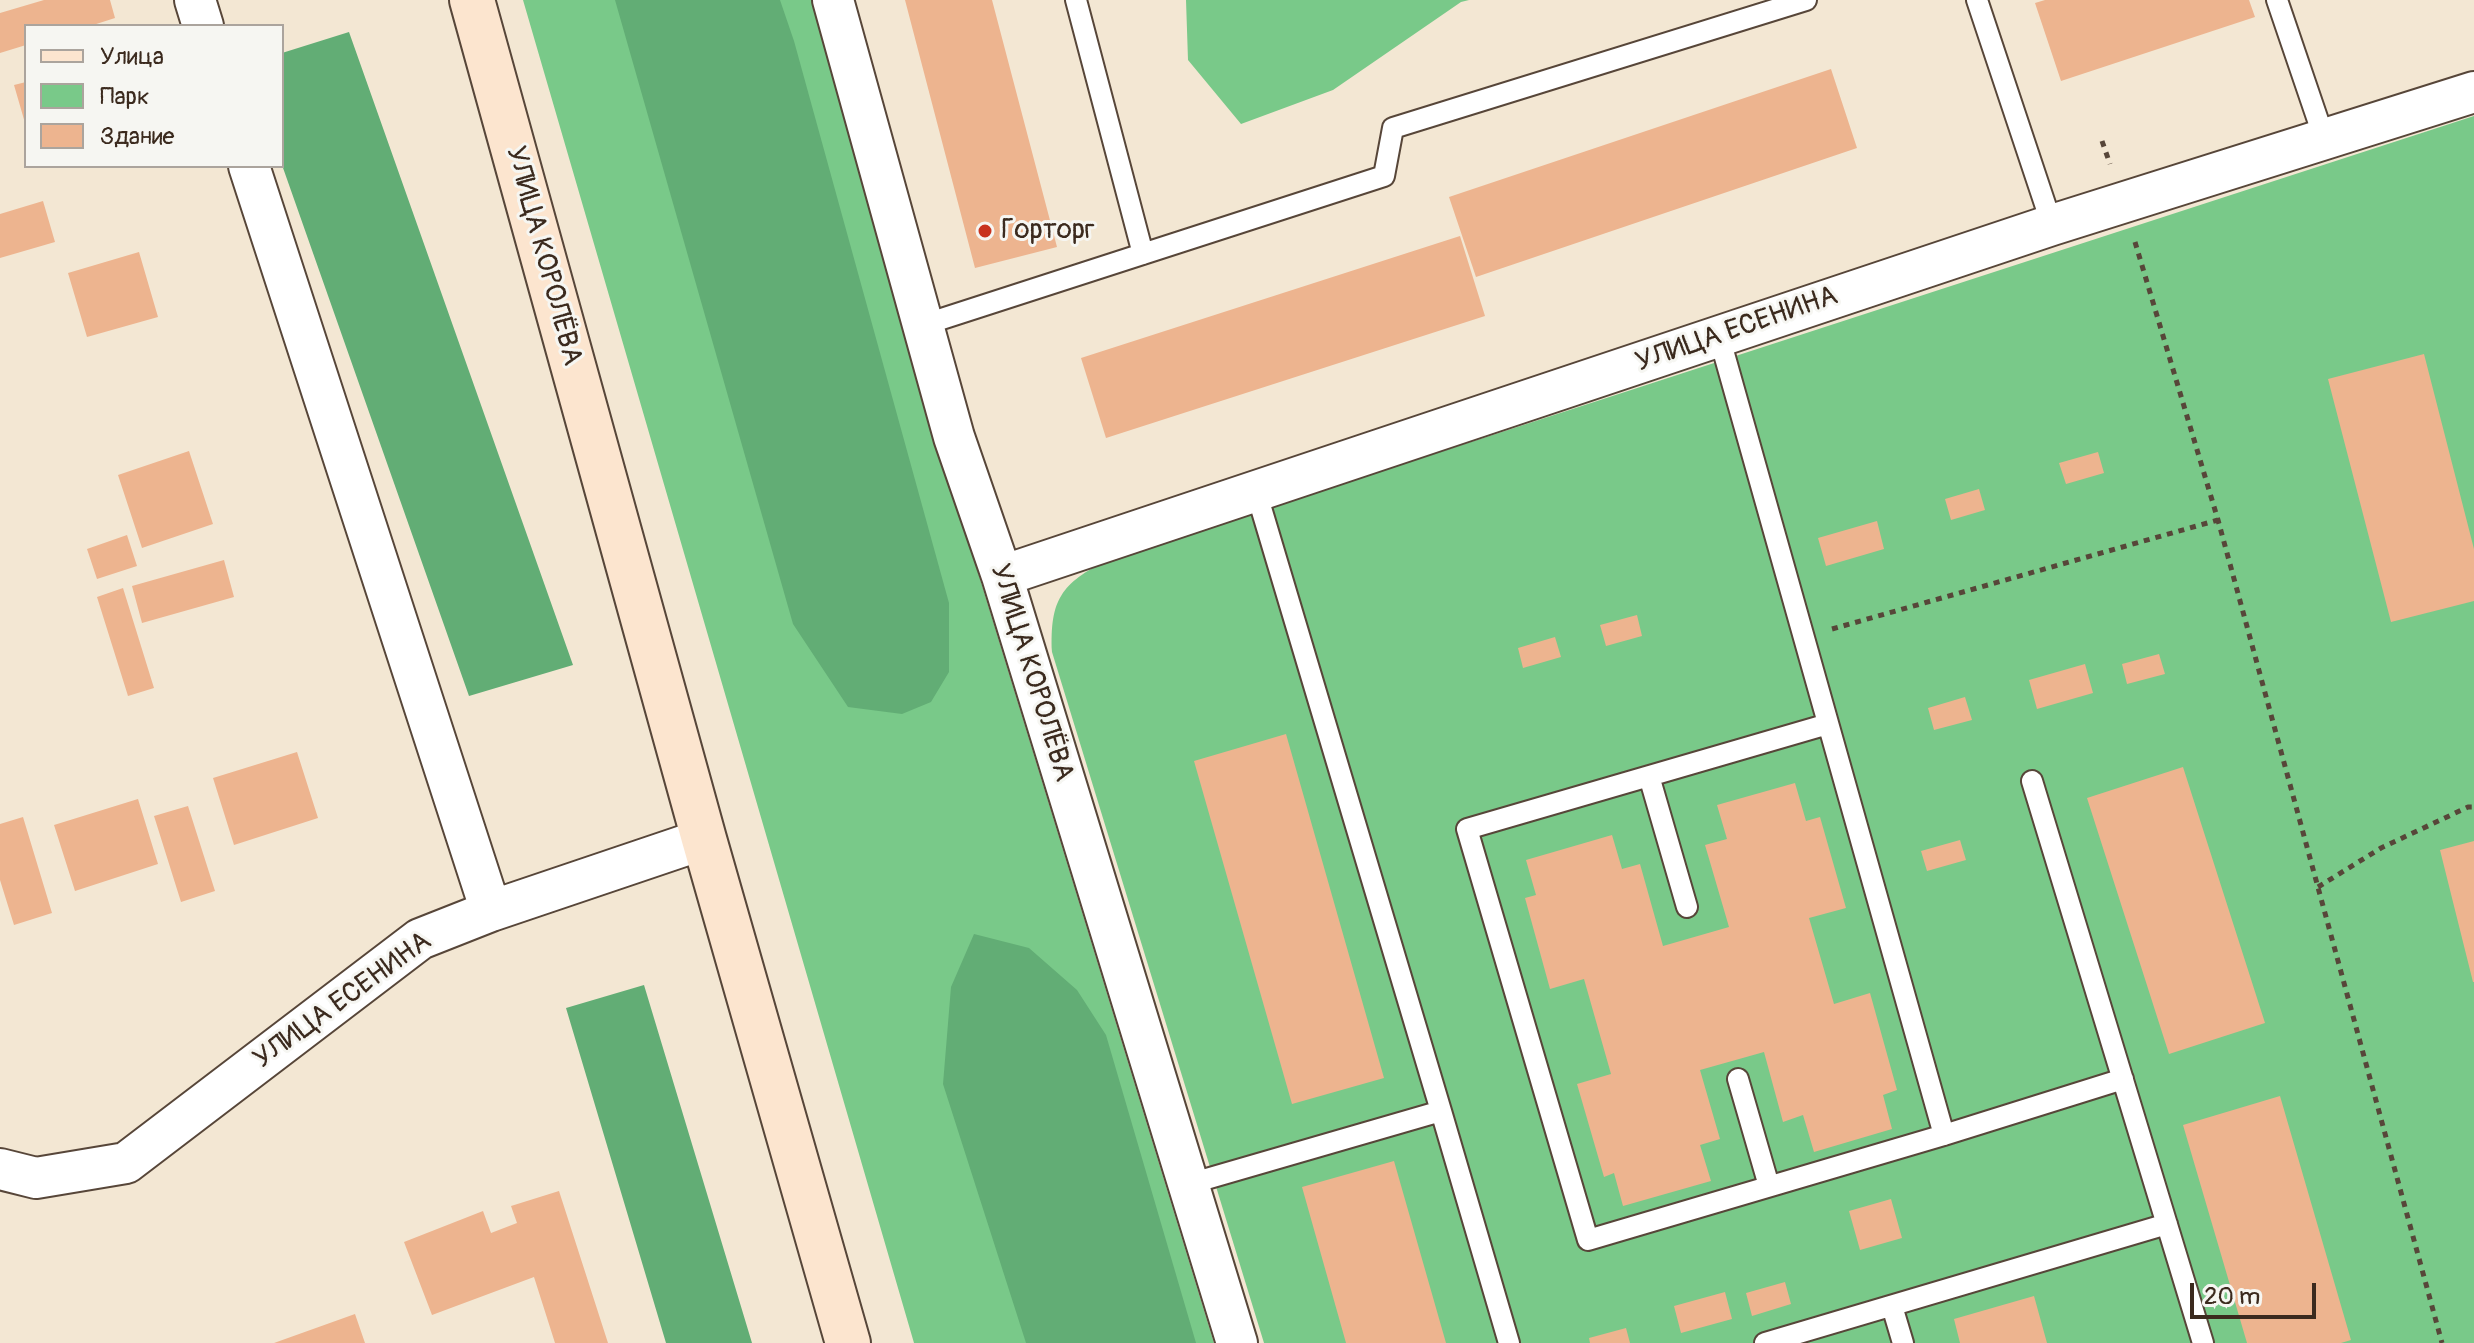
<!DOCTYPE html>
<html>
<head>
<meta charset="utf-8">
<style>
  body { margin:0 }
  #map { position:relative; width:2474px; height:1343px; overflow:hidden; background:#f3e7d3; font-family:Pangolin,sans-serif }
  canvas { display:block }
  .legend { position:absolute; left:24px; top:24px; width:260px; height:144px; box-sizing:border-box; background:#f6f6f2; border:2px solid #aba49d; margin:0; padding:10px 14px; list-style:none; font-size:24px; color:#3b2a1e }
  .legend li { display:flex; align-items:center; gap:16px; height:40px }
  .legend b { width:40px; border:2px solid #aba49d }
  .scale { position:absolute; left:2190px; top:1283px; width:126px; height:36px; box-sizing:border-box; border:4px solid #3b2a1e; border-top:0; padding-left:10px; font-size:24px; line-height:28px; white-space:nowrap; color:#3b2a1e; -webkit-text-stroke:6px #f6f6f2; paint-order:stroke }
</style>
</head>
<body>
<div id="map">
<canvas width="2474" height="1343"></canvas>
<ul class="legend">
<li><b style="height:10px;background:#fce5cf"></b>Улица</li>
<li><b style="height:22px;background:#79c989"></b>Парк</li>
<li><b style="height:22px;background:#edb48f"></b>Здание</li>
</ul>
<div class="scale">20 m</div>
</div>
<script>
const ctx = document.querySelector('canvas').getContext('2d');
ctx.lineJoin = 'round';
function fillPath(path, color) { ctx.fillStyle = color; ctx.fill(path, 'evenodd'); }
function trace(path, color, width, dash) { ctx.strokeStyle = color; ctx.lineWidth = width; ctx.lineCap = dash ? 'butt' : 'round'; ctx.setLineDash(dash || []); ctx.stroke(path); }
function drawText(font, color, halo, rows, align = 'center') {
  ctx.font = font + ' Pangolin,sans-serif'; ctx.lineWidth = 6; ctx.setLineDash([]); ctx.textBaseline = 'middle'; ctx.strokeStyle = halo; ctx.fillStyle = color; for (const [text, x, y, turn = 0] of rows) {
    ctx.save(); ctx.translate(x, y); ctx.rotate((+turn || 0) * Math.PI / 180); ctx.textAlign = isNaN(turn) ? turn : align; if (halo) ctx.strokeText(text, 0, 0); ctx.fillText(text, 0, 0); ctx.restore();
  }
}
fillPath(new Path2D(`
  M523,0H812L905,334L1214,1343H914Z
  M1186,0H1469L1461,2L1333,90L1241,124L1188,60Z
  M2474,116V1343H1264L1052,652C1050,600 1061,583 1108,560Z`), '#79c989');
fillPath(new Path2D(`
  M615,0H780L794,41L949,603V672L931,702L902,714L848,707L793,624Z
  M349,32L573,665L469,696L282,165V53Z
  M974,934L1029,948L1077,990L1106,1035L1196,1343H1026L943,1084L951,987Z
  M644,985L752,1343H666L566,1008Z`), '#62ad75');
fillPath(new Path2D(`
  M44,0H110L115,18L90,26H26V45L0,53V13Z
  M905,0H992L1057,247L975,268Z
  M2045,0H2249L2255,17L2061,81L2035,3Z
  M1831,69L1857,148L1476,277L1449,197Z
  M26,82V123H25L14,85Z
  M43,201L55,242L0,258V214Z
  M1460,236L1485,316L1106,438L1081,358Z
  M139,252L158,317L87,337L68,273Z
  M2424,354L2474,549V601L2391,622L2328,379Z
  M189,451L213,524L142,548L118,475Z
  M2098,452L2104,473L2066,484L2059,463Z
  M1979,489L1985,510L1951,520L1945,499Z
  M1877,521L1884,549L1826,566L1818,538Z
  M127,535L137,566L97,579L87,549Z
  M224,560L234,597L142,623L132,586Z
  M123,588L154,688L128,696L97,597Z
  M1637,615L1642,636L1606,646L1600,625Z
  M1555,637L1561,657L1523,668L1518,648Z
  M2159,654L2165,674L2127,684L2122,664Z
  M2085,664L2093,693L2037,709L2029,680Z
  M1965,697L1972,720L1934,730L1928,708Z
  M1286,734L1384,1078L1292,1104L1194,761Z
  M297,752L318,818L234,845L213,778Z
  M2183,767L2265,1023L2169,1054L2087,798Z
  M1795,783L1806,821L1820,817L1846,908L1809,918L1834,1004L1870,993L1897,1090L1883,1095L1892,1129L1814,1152L1803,1115L1783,1122L1764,1052L1700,1070L1720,1139L1700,1145L1711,1181L1623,1206L1614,1173L1604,1177L1577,1084L1611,1074L1584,979L1550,989L1525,898L1536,895L1526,860L1612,835L1622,869L1640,864L1663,946L1729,927L1705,845L1727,839L1717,805Z
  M138,799L158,864L75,891L54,825Z
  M188,806L215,891L181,902L154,816Z
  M23,817L52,913L14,925L0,880V824Z
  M1960,840L1966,860L1927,871L1921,851Z
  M2474,841V982H2473L2440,850Z
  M2280,1096L2351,1340L2341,1343H2247L2183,1125Z
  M1394,1161L1446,1343H1346L1302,1187Z
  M559,1191L608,1343H555L534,1277L432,1315L404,1242L483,1211L491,1233L517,1223L511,1206Z
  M1891,1199L1902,1238L1860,1250L1849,1211Z
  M1785,1282L1791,1304L1752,1316L1746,1293Z
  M1725,1292L1732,1319L1681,1333L1674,1306Z
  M2034,1296L2047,1343H1960L1954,1319Z
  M355,1314L365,1343H274Z
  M1626,1328L1630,1343H1590L1589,1338Z`), '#edb48f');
const lane = new Path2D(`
  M1076,0L1143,254
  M1977,0L2052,225
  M2277,0L2325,141
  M923,325L1384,176L1393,128L1806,0
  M1719,336L1944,1135
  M1256,491L1441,1111
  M1828,724L1467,829L1588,1240L1944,1135L2123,1079
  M1649,776L1687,907
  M2032,781L2203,1343
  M1738,1079L1769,1186
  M1189,1184L1441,1111L1509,1343
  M1892,1306L1903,1343
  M1765,1343L2167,1224`);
const street = new Path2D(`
  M195,0L203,26
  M833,0L954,437L1002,576L1237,1343
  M249,166L491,911
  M1002,576L2052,225L2474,92
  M0,1169L36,1178L126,1163L420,939L491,911L704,839`);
const secondary = new Path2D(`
  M472,0L704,839L848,1343`);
trace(lane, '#574639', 24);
trace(street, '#574639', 44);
trace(secondary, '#574639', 48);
trace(new Path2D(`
  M2102,141L2110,164
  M2135,242L2218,520L2442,1343
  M1832,629L2218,520
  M2318,887L2381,848L2468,807H2474`), '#574639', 5, [6, 6]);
trace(lane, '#fff', 20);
trace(street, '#fff', 40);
trace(secondary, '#fce5cf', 44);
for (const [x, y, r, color] of [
  [985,231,8,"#c8321e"]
]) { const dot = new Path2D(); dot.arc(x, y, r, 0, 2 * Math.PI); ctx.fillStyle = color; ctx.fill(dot); trace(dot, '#f6f6f2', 3); }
drawText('28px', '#3b2a1e', '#f6f6f2', [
  ["Горторг",1001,231]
], 'left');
drawText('28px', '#3b2a1e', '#f6f6f2', [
  ["УЛИЦА КОРОЛЁВА",543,256,75],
  ["УЛИЦА ЕСЕНИНА",1737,330,-19],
  ["УЛИЦА КОРОЛЁВА",1031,673,73],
  ["УЛИЦА ЕСЕНИНА",343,1001,-36]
]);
</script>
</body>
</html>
